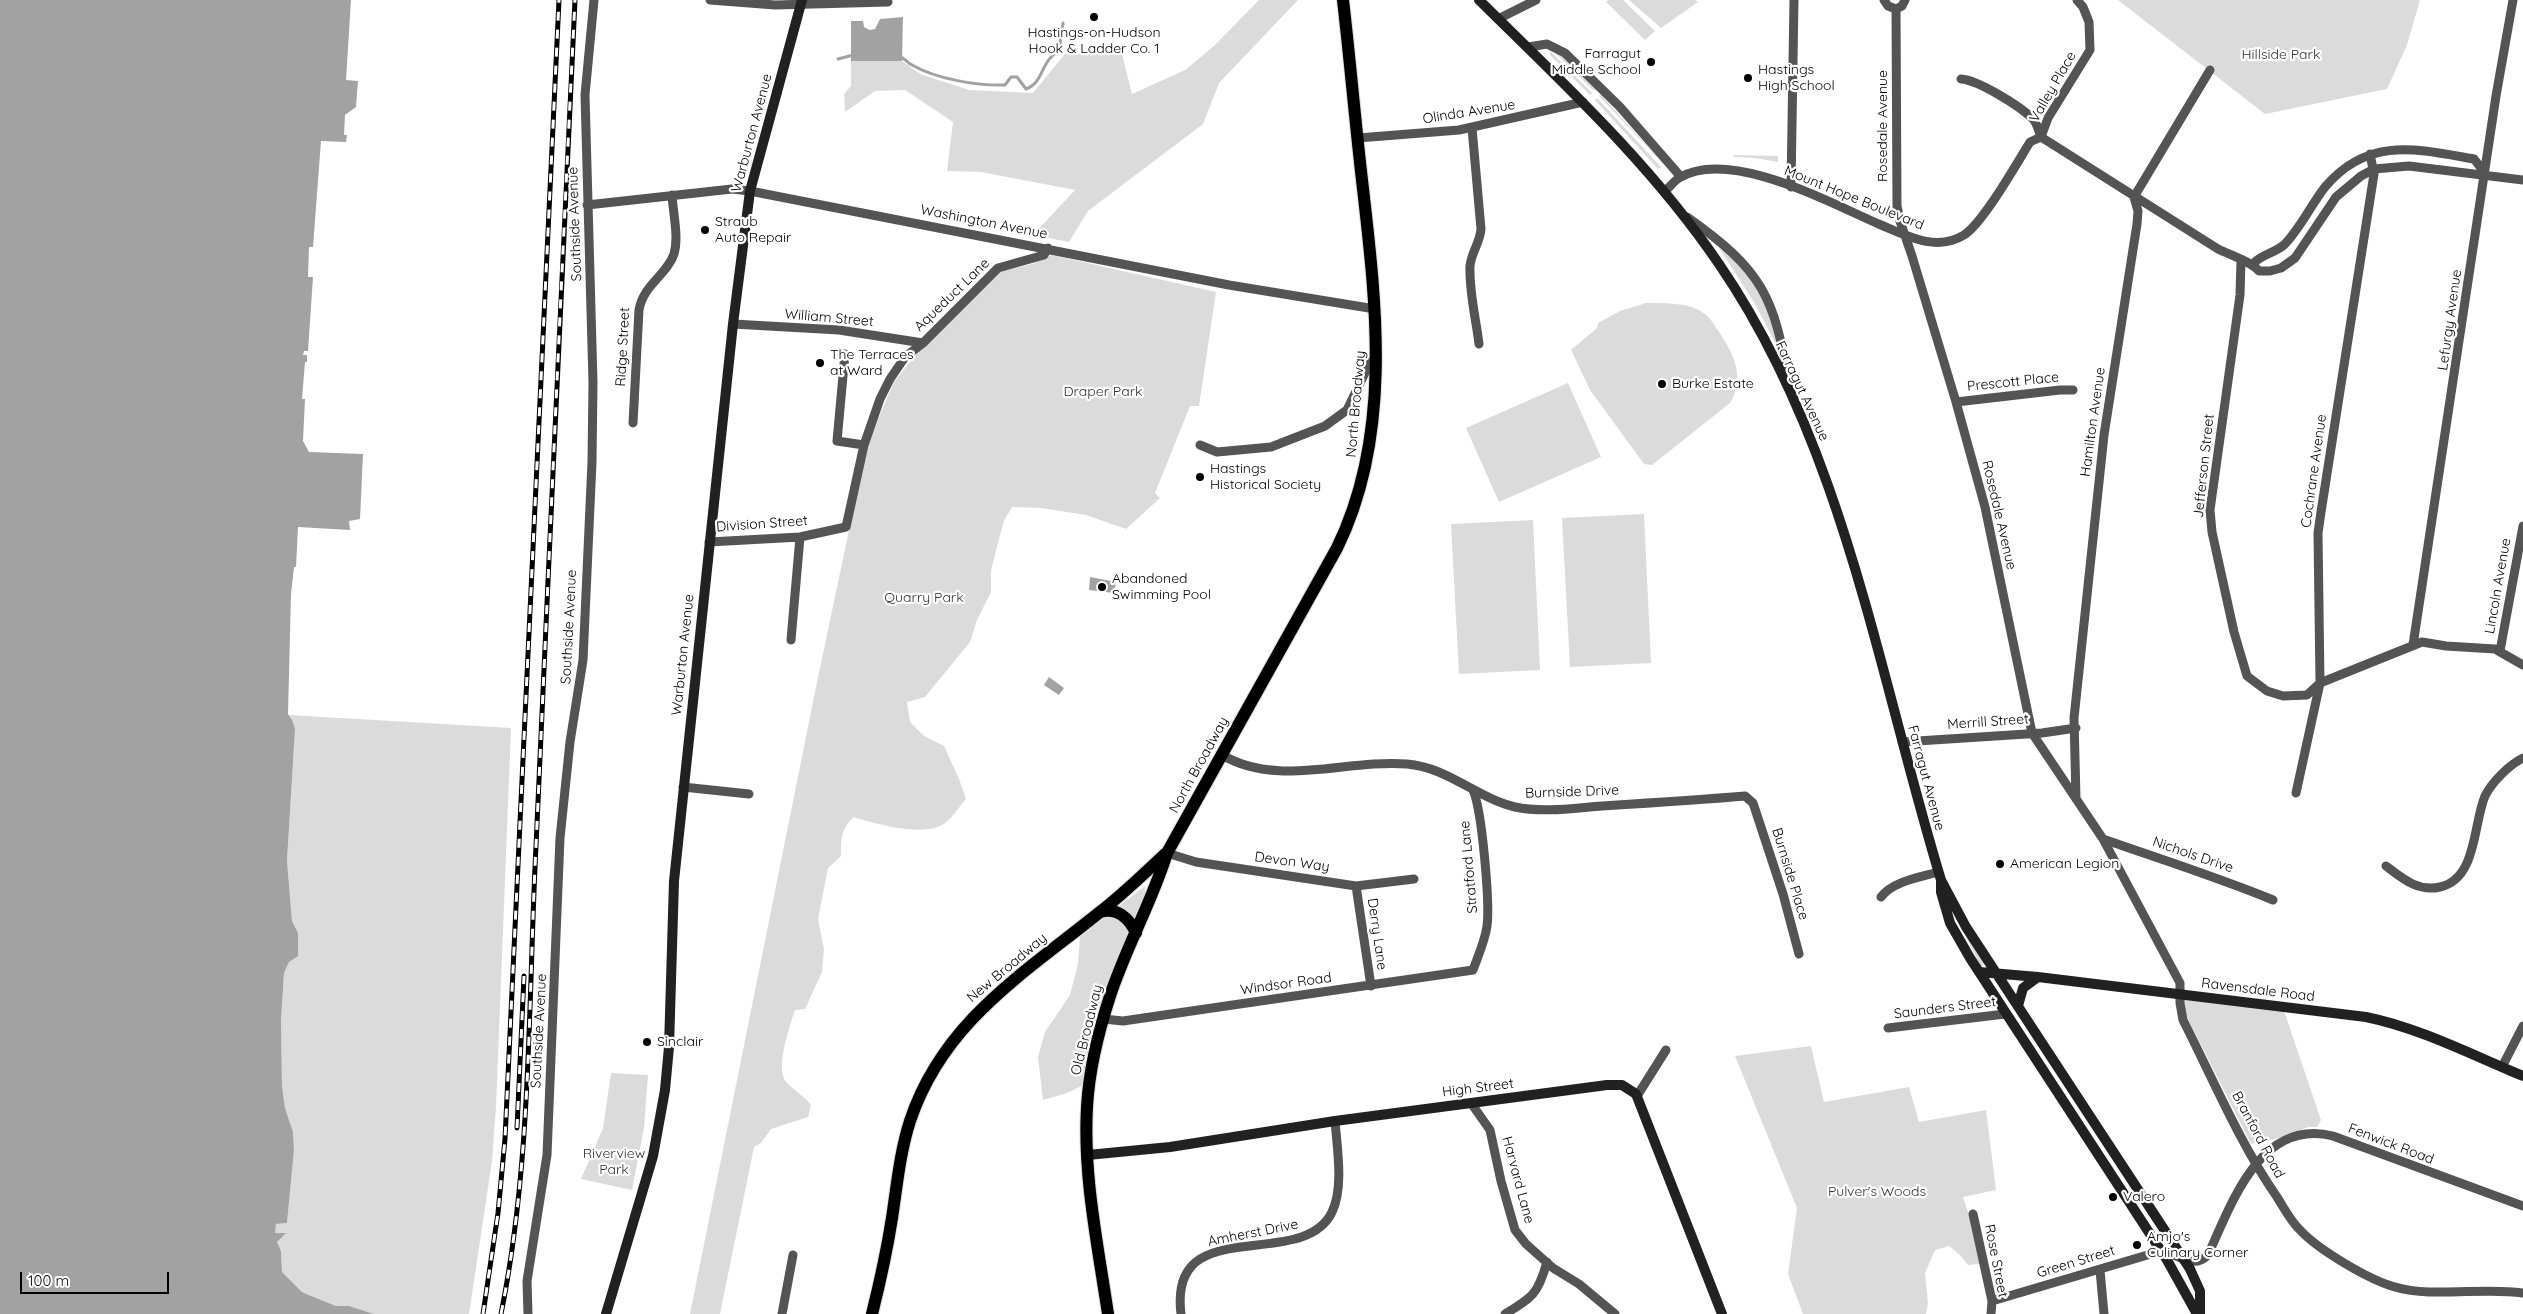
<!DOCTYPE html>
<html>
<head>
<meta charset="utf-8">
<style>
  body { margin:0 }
  #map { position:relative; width:2523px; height:1314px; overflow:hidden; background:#fff; font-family:Quicksand,sans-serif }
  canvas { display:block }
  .scale { position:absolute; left:20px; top:1272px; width:149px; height:22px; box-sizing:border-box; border:2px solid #000; border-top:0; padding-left:6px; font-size:15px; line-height:18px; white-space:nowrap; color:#000; -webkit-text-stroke:4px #fff; paint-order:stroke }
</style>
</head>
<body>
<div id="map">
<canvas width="2523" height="1314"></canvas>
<div class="scale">100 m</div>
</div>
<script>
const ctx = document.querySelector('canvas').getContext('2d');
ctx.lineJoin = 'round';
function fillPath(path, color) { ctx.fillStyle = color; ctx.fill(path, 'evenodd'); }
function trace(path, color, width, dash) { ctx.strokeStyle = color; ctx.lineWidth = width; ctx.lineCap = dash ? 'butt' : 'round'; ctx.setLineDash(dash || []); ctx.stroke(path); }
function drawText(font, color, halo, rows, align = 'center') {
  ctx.font = font + ' Quicksand,sans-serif'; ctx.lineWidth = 4.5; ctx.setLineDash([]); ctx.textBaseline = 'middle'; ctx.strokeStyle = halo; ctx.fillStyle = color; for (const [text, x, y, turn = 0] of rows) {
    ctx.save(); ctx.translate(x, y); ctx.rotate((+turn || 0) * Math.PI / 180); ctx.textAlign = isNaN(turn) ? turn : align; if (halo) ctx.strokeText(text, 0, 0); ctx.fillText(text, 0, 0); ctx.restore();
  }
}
fillPath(new Path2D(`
  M1259,0H1298L1219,83L1203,124L1088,211L1069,242L1033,235L1075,190L981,172L947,171L953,122L905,90L875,91L845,112L844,94L851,86V61H902L920,74L969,90L1033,93L1065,54H1122L1132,94L1185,70L1215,45Z
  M1608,0H1623L1655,31L1645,40L1606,2Z
  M1629,0H1695L1698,2L1661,28Z
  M2118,0H2420L2407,45L2387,89L2265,114Z
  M1552,50L1558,52L1596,90H1593Z
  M1550,51L1592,93L1590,95L1550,55Z
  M1600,94L1665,166L1599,96Z
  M1597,98L1661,167L1658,169L1595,100Z
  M1734,155L1778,156V162L1755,158L1734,157Z
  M1719,248C1749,263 1775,315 1778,348L1755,304Z
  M1052,255L1216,292L1199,406H1190L1155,493L1160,498L1126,529L1086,515L1041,508L1012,507L1004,521L997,546L991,571V592L977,620L970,642L925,697L907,702L910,722L924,736L944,746L959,779L966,799C959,807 953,817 945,823C926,838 875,824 854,817C841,828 841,840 841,856L828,868L818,919L824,949L822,972L805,1009L795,1010C790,1025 774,1070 787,1083C795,1091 804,1096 811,1105L808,1117L771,1129L761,1143L754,1147L720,1314H690L817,682L867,445L894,382L918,352L998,272L1032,264Z
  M1646,303C1663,303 1687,302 1702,312C1709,316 1713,323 1717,329C1733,352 1746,377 1730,403L1652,465L1644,464L1590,390L1571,350L1597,328L1598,323L1620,311Z
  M1568,383L1601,457L1499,502L1466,428Z
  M1644,514L1651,663L1570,667L1562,518Z
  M1533,520L1540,670L1459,674L1451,524Z
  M289,715L511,728L496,1107L492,1161L469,1314H374L349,1306H336L302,1292L282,1272L281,1251L277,1242L285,1233H274L276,1224L287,1223L294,1150L293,1132L285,1108L282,1086L281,1022L284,973L289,962L298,953V933L292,921L287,861L295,729Z
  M1145,886V900L1086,1084L1067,1093L1043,1100L1038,1057L1045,1032L1070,995L1078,964L1080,936Z
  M1960,925L1984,963L1983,967L1980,965Z
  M2179,994L2283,1008L2321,1120L2317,1127H2308L2284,1137L2251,1144L2180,1003Z
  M1811,1046L1824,1102L1909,1087L1919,1122L1986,1110L1996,1190L1963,1197L1975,1234L1980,1264L1968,1265L1960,1255L1949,1246L1935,1250L1925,1273L1928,1303L1926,1314H1803L1788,1274L1797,1208L1735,1056Z
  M611,1073L648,1075L644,1128L632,1190L581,1179L603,1128Z`), '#dbdbdb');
fillPath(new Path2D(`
  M0,0H351L346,80L358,81L356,107L345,115L344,135H347L346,142L321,141L313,247H309L308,277H313L308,351H304L303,355H307V362H305L302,399H305L303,441L309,452L363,454L360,519L349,521L350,530L298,527L296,567H294L291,594L288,714L292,720L295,729L287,861L292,921L298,933V956L289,962L284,973L281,1021L282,1086L285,1108L293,1132L294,1150L287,1223L276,1224L275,1233H286L277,1242L281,1251L282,1272L302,1292L309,1295L336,1306H349L374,1314H0Z
  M903,17L902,61H851V21H863L864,27L870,30L875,29L880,19Z
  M1090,577L1116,582L1114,593L1089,590Z
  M1049,677L1064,688L1059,695L1044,685Z`), '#a2a2a2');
trace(new Path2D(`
  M899,56C905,58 907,63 912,65C936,79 978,86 1005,85L1011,77H1017L1026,89C1044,83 1040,61 1059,51L1063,23
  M838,59L853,55`), '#a2a2a2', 3);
const primary = new Path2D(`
  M1100,912C1117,907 1129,918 1136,933
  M872,1314C880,1282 887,1250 892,1218C897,1185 900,1152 910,1121C943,1022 1023,974 1100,912C1123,894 1144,874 1165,854
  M1108,1314C1098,1246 1083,1176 1087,1107C1089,1069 1098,1033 1110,996C1126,947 1152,902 1167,853L1337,548C1393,434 1376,302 1362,180C1355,120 1350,60 1343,0`);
trace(primary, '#dbdbdb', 14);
trace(new Path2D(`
  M710,0L775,5L888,2
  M1884,0L1888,6L1896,9L1902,6L1905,0
  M1896,9L1897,206L1900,221L1912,256L1956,402L1985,507L2032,733L2103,839L2180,983V1003L2183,1020C2213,1079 2239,1142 2277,1197C2284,1208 2291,1222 2301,1231C2319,1250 2369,1280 2395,1287C2432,1298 2483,1287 2523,1293
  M1498,19L1536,0
  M1528,47L1547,44L1565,53L1620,107L1681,177
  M1961,79C1978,80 2020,106 2033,119C2037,123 2039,132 2041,137
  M1472,128L1481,229C1480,243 1471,253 1470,266C1469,292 1476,319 1479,344
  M2041,137L2048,118L2090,50L2089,22L2083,7L2077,0
  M1358,138L1459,130L1583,102
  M1791,187L1794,0
  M1665,191C1670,187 1674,181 1679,178C1730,147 1832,204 1881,225C1907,236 1937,252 1964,235C1983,223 2017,163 2030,142L2041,137L2218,249C2230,255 2250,261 2259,271H2270L2281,268L2295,258L2336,197L2361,176L2374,169L2409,166L2523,180
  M587,205L732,189L750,191L1229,285L1375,309
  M1687,217C1762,270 1775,296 1789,386
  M2241,261L2240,295L2210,510L2212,532L2234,632L2247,676L2267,691L2283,696L2307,695L2320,683L2422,642L2446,646L2495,649L2523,665
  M2253,264C2261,254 2276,253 2285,244C2301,227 2311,205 2325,187C2368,136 2417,149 2474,159L2485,173
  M733,324L839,330L923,343
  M845,354L837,441L864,445
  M1956,402L2060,390H2073
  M633,423L639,310C643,285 667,275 674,254C679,237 673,213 672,195
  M1200,445L1217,452L1271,447L1325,426L1347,410L1375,352
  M709,542L800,537L846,527L864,445L880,399L890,379L905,357L923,343L998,268L1044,255L1048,248
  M791,640L800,537
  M2413,645L2496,96L2513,0
  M2500,651L2523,526
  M1902,742L2042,733L2076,728
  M1222,755C1279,788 1345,759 1407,764C1447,767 1477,798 1515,807C1543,813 1574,808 1602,806C1650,803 1698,800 1745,796L1753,803L1783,894L1799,954
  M683,787L749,794
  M2296,793L2320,683L2318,533L2321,512L2374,174L2370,154
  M2076,799L2074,718L2104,435L2137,224L2138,211L2134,197L2210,70
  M2103,839C2160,859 2217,877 2273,900
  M1167,853L1196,862L1356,886L1414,879
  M2386,866C2403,879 2418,892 2440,887C2477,879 2473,824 2485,796C2492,782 2509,765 2523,758
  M1356,886L1371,986
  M1881,897C1893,881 1921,877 1938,872
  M1103,1019L1123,1021L1473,970C1478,956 1485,941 1487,926C1490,903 1482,810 1473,790
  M1888,1028L2005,1014
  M2502,1067L2523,1026
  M1637,1096L1666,1050
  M1471,1103L1490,1130L1501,1181L1515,1230L1526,1244L1553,1268L1579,1284L1615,1314
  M1973,1214L1992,1301L1991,1314
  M2100,1270L2104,1314
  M1992,1301L2161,1251C2178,1254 2193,1270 2208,1255C2232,1203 2260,1118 2333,1136L2523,1206
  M528,1314L527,1281L547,1155L560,838L570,742L583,660L592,462L593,382L585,95L594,0
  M782,1314L793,1255
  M1181,1314C1168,1210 1303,1273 1332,1212C1344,1188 1337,1147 1335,1121
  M1505,1314C1533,1297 1538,1294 1547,1262`), '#545454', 9);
trace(new Path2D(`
  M1479,0C1564,84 1651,164 1719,264C1844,446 1878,673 1941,880V892L1950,923L1970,958L2167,1260L2197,1314
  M1941,880L1966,927L2190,1269L2200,1291V1314
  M1979,972L2038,977L2366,1017C2420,1028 2472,1055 2523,1076
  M2018,1006L2023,988L2038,977
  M1088,1155L1170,1147L1335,1121L1607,1085H1622L1636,1094L1722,1314
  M606,1314L653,1156L665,1090L669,1047L674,881L733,324L750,191L777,92`), '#212121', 10);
trace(primary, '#000', 12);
const rail = new Path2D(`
  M517,1128L524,976
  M483,1314L498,1213L505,1139L559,0
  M501,1314C532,1160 528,1002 536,846C549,564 561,282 575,0`);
trace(rail, '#000', 5);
trace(rail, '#fff', 3, [9]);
trace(new Path2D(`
  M777,92L802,0`), '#212121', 10);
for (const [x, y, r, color] of [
  [1094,17,5,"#000"],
  [1651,62,5,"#000"],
  [1748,78,5,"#000"],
  [705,230,5,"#000"],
  [820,363,5,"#000"],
  [1662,384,5,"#000"],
  [1200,477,5,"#000"],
  [1102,587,5,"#000"],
  [2000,864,5,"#000"],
  [647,1042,5,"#000"],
  [2113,1197,5,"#000"],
  [2137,1245,5,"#000"]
]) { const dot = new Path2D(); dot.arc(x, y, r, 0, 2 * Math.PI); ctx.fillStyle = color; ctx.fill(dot); trace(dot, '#fff', 2); }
drawText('14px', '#000', '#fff', [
  ["Hastings-on-Hudson",1094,33,"center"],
  ["Hook & Ladder Co. 1",1094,49,"center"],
  ["Farragut",1641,54,"right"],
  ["Middle School",1641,70,"right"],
  ["Hastings",1758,70],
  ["High School",1758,86],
  ["Straub",715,222],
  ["Auto Repair",715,238],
  ["The Terraces",830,355],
  ["at Ward",830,371],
  ["Burke Estate",1672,384],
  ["Hastings",1210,469],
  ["Historical Society",1210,485],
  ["Abandoned",1112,579],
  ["Swimming Pool",1112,595],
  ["American Legion",2010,864],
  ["Sinclair",657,1042],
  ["Valero",2123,1197],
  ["Amjo's",2147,1237],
  ["Culinary Corner",2147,1253]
], 'left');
drawText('14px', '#323232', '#fff', [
  ["Hillside Park",2281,55],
  ["Draper Park",1103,392],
  ["Quarry Park",924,598],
  ["Riverview",614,1154],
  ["Park",614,1170],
  ["Pulver's Woods",1877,1192]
]);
drawText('14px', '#000', '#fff', [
  ["Valley Place",2053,87,-60],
  ["Olinda Avenue",1469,112,-9],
  ["Rosedale Avenue",1883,126,-90],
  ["Warburton Avenue",752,133,-75],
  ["Mount Hope Boulevard",1854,198,22],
  ["Washington Avenue",984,222,11],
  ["Southside Avenue",575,224,-92],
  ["Aqueduct Lane",952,295,-44],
  ["William Street",829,318,5],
  ["Lefurgy Avenue",2450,320,-82],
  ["Ridge Street",623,347,-87],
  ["Prescott Place",2013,382,-6],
  ["Farragut Avenue",1802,391,65],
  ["North Broadway",1356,404,-85],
  ["Hamilton Avenue",2093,422,-82],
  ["Jefferson Street",2204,466,-84],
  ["Cochrane Avenue",2314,471,-82],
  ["Rosedale Avenue",1999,515,77],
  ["Division Street",762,524,-4],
  ["Lincoln Avenue",2498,586,-80],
  ["Southside Avenue",569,627,-87],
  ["Warburton Avenue",683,655,-84],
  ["Merrill Street",1988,722,-4],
  ["North Broadway",1199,765,-61],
  ["Farragut Avenue",1926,778,75],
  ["Burnside Drive",1572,792,-2],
  ["Nichols Drive",2193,855,19],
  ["Devon Way",1292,862,8],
  ["Stratford Lane",1469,867,-95],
  ["Burnside Place",1790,874,73],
  ["Derry Lane",1377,934,82],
  ["New Broadway",1007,968,-40],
  ["Windsor Road",1286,984,-8],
  ["Ravensdale Road",2258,990,7],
  ["Saunders Street",1945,1008,-7],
  ["Old Broadway",1087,1030,-76],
  ["Southside Avenue",539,1031,-87],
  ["High Street",1478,1088,-7],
  ["Branford Road",2258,1135,62],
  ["Fenwick Road",2391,1144,21],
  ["Harvard Lane",1518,1180,75],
  ["Amherst Drive",1253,1233,-11],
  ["Rose Street",1996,1261,79],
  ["Green Street",2076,1262,-17]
]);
</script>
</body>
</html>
